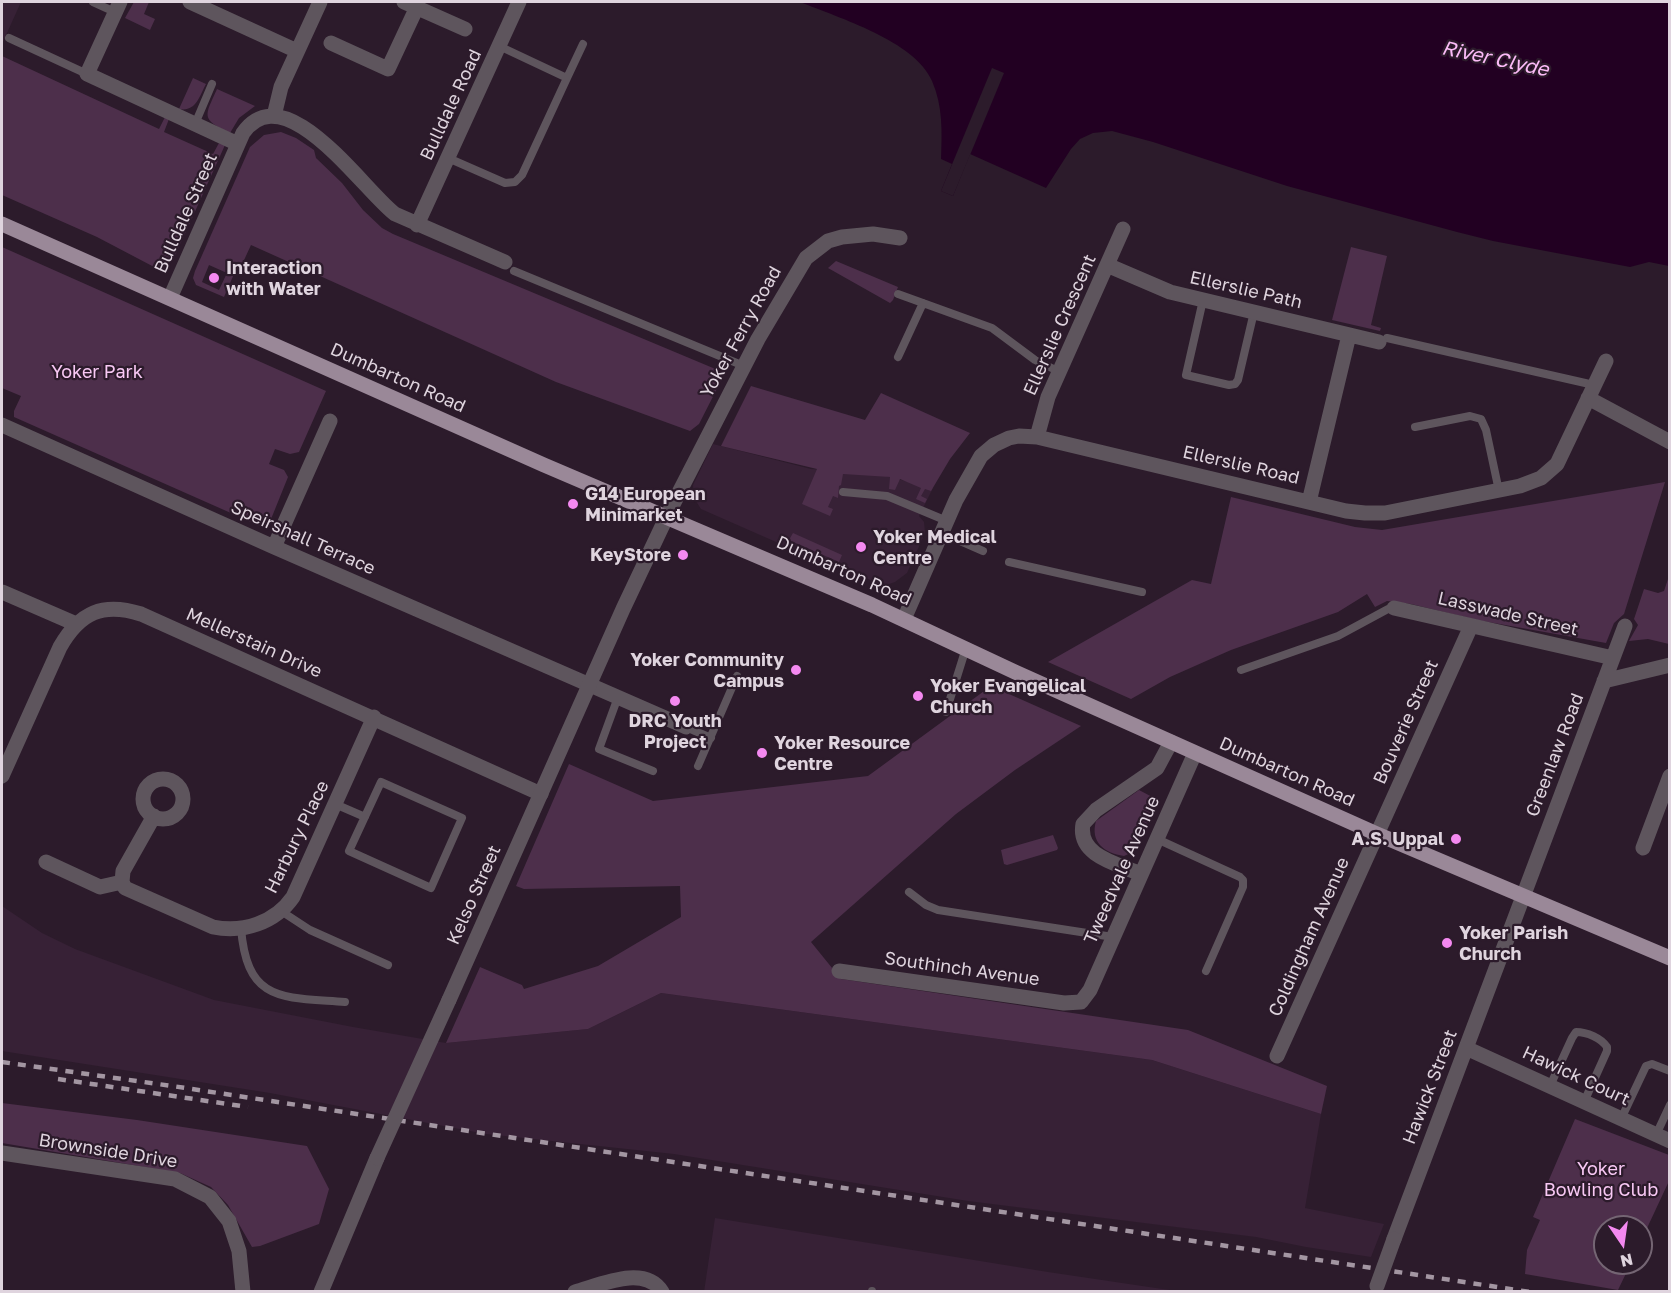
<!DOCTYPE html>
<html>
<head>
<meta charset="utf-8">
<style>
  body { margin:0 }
  #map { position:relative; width:1671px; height:1293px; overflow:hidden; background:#2c1b2b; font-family:"Golos Text",sans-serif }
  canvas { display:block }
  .frame { position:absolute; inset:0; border:3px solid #dfd4de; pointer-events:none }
  .north { position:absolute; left:1593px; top:1215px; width:60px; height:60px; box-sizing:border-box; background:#2c1b2b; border:2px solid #746573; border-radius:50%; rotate:167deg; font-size:16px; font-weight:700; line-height:24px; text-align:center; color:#dfd4de }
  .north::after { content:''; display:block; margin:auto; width:21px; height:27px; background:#f489f0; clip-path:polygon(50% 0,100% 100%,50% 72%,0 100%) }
</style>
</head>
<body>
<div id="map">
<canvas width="1671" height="1293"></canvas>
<div class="frame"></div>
<div class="north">N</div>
</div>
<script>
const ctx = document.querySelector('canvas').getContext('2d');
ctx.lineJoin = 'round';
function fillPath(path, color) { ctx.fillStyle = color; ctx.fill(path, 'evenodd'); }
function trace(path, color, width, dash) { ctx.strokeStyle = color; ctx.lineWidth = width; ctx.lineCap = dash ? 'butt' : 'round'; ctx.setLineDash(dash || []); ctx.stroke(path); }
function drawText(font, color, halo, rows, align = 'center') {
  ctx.font = font + ' "Golos Text",sans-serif'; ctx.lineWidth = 4.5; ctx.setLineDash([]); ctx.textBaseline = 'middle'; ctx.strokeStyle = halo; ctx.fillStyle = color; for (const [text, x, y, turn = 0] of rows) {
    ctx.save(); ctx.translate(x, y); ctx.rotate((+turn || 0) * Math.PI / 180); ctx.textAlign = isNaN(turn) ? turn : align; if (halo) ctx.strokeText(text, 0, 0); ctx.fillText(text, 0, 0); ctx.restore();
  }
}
fillPath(new Path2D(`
  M2,2H21L2,44Z
  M713,444L811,469L874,473L933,488L919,516L924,522L925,533L907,573L895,582L886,585L880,584L829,563L817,560L701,509L694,498L693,485Z
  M2,906L42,933L75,949L214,1000L353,1027L446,1043L588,1029L661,993L1152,1060L1321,1114L1305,1208L1384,1224L1371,1257L1306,1247L1256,1237L968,1201L674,1154L486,1134L270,1093L2,1051Z
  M715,1218L1048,1272L1176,1291L704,1292Z`), '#372136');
fillPath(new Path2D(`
  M134,2H149L144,14L155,19L150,30L125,18Z
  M2,56L159,129L165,117L169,119L164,132L213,154L219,143L225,145L174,258L166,268H156L97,237L2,195Z
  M193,78L206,84C199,97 196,112 179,109Z
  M217,89L255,106L239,118L230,133C200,119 205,116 217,89Z
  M281,132L296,138L314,150L316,158L342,183L363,210L382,228L393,234L725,373L699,424L690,431L556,382L251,245L239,271L237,275L234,274L224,297L196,285L193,278L195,271L250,147L264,135ZM209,265L227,273L219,290L202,282Z
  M2,247L326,391L299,452L290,454L275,449L269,464L284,470L288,477L267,529L14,417V411L21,396L2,388Z
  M1351,247L1387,256L1371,325L1381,328L1380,331L1332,320Z
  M836,261L898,287L893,300L890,303L828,268Z
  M751,386L865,420L881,393L970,433L950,459L931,491L925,489L921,496L927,499L925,503L916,499L921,488L900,479L895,490L889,489L890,477L843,474L841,485L839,486L838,498L833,496L828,507L833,509L830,516L802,504L817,469L721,446Z
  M1665,482L1624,614L1614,623L1606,643L1477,620L1411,604L1387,601L1375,607L1367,594L1338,612L1231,650L1170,677L1131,699L1048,662L1192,580L1211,584L1231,497L1355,527L1382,530Z
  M793,533L842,555L839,562L789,540Z
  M1669,576V644L1648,639L1629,641L1638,625L1634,619L1644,589L1658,593L1664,591Z
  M991,686L1081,726L1015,770L956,814L811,942L841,979L1188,1030L1327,1086L1321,1114L1152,1060L661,993L588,1029L446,1043L480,967L522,985L524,989L598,966L681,917L680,886L524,889L516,886L569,764L653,801L868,776Z
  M1139,790L1158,800L1135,851L1124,856C1104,853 1090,842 1096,821Z
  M1053,835L1058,848L1057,850L1007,865L1004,864L1001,850Z
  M2,1103L137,1120L307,1146L329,1189L319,1224L260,1246L252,1247L228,1205L211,1187L180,1173L2,1143Z
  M1575,1119L1669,1155V1181L1641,1241V1227H1605V1263H1631L1618,1290L1525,1274L1527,1250L1540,1220L1533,1217Z`), '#4d2f4b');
fillPath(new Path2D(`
  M800,2H1669V266L1649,262L1630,267L1493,241L1457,232L1287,186L1153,142L1112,131L1093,133L1080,139L1071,149L1046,188L970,154L953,196L941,191L952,164L941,159C942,132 943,106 932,81C915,41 839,18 800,2Z`), '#202');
fillPath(new Path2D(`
  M992,68L1004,73L953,196L941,191Z`), '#2c1b2b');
trace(new Path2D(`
  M93,2L115,12
  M9,38L87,74
  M567,78L583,44
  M195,124L212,84
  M448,158L505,183L515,182L522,175L567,78L499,46
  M514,271L744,366
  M898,294L992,328L1035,360L1060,372
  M1203,300L1186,375L1229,385L1235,384L1238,380L1254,312
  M1387,338L1594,385
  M898,357L923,303
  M1415,427L1470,416L1481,419L1486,430L1499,491
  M843,492L887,496L947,521
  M942,533L983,551
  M1009,562L1142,592
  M1241,670L1338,636L1388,609L1394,608
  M618,697L599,749L653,771
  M946,712L966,648
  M686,727L711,738
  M698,766L737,676
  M381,782L462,818L431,888L349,851Z
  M335,804L365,817
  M1157,839L1240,877L1243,880V887L1206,971
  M909,892L926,905L938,910L1113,937
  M281,911L310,930L388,965
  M241,928C247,1003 282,997 345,1002
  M1550,1086L1572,1038L1576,1032C1587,1032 1601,1038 1607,1047V1051L1584,1102
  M1621,1119L1646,1066L1652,1064L1670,1071
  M1656,1135L1670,1105
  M872,1291V1292`), '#5e555d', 8);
trace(new Path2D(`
  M120,2L87,74L238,144
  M190,2L297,51
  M404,2L465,29
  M331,43L388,69L417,7
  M274,116L281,87L320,2
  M417,225L519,2
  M1107,265L1170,292L1379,342
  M170,298L243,133C285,73 364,191 395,214L505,262
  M1588,398L1670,442
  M2,425L274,547L686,727
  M1037,437L1048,397L1123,229
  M1309,502L1349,335
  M667,516L758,339L806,258L828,241L842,237L873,234L900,238
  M274,547L330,421
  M2,592L76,624
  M1394,608L1613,658
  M904,619L956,500L981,456L994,445L1009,438L1019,436L1037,437L1346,511L1365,513H1385L1520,486L1541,478L1557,464L1606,361
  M1604,681L1670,665
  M2,776L60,647C80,612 103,602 141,614L541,794
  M143 799a20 20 0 1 1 40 0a20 20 0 1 1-40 0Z
  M154,816L123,871L122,882L125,888L213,927C243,933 275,923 293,897L374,717
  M1643,848L1670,776
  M46,862L100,887L122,882
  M1141,874C1118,864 1077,856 1083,824L1096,810L1157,768L1171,742
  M839,971L1064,1003L1081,1002L1090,990L1195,753
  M1466,1048L1670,1141
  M1277,1056L1471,626
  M2,1153L175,1179L210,1197L229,1221L239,1251L243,1292
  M1394,1239L1625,626
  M575,1292C600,1285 645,1264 662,1292`), '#5e555d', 15);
trace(new Path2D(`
  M449,1000L623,609L667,516
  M321,1292L377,1158`), '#5e555d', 15);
trace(new Path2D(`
  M2,224L544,465L872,605L1015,672L1377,834L1670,958`), '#9a8898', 15);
trace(new Path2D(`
  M2,1062L172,1086L1530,1292
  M58,1079L248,1107`), '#a396a2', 4.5, [8, 8]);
trace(new Path2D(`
  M1377,1286L1394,1239`), '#5e555d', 15);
trace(new Path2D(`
  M377,1158L449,1000`), '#5e555d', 15);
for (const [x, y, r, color] of [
  [214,278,6,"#f489f0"],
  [573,504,6,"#f489f0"],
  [861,547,6,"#f489f0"],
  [683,555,6,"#f489f0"],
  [796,670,6,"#f489f0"],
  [918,696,6,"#f489f0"],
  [675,701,6,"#f489f0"],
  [762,753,6,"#f489f0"],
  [1456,839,6,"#f489f0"],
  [1447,943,6,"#f489f0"]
]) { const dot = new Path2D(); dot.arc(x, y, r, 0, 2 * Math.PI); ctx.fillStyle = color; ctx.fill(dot); trace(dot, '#2c1b2b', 2); }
drawText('18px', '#dfd4de', '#2c1b2b', [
  ["Bulldale Road",451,105,-65],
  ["Bulldale Street",186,213,-66],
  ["Ellerslie Path",1246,290,13],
  ["Ellerslie Crescent",1060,325,-66],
  ["Yoker Ferry Road",741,332,-61],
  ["Dumbarton Road",398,378,24],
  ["Ellerslie Road",1241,465,13],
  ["Speirshall Terrace",303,538,24],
  ["Dumbarton Road",844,571,24],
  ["Lasswade Street",1508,614,13],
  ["Mellerstain Drive",254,643,24],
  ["Bouverie Street",1406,722,-66],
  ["Greenlaw Road",1555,755,-69],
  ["Dumbarton Road",1287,772,24],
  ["Harbury Place",297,837,-64],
  ["Tweedvale Avenue",1122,870,-66],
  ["Kelso Street",474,895,-66],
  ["Coldingham Avenue",1309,937,-66],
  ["Southinch Avenue",962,969,8],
  ["Hawick Court",1576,1076,25],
  ["Hawick Street",1430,1087,-69],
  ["Brownside Drive",108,1151,9]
]);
drawText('bold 18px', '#dfd4de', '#2c1b2b', [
  ["Interaction",226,268],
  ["with Water",226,289],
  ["G14 European",585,494],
  ["Minimarket",585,515],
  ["Yoker Medical",873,537],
  ["Centre",873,558],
  ["KeyStore",671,555,"right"],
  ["Yoker Community",784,660,"right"],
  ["Campus",784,681,"right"],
  ["Yoker Evangelical",930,686],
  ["Church",930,707],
  ["DRC Youth",675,721,"center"],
  ["Project",675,742,"center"],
  ["Yoker Resource",774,743],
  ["Centre",774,764],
  ["A.S. Uppal",1444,839,"right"],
  ["Yoker Parish",1459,933],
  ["Church",1459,954]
], 'left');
drawText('18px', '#f8c8f4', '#2c1b2b', [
  ["Yoker Park",97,372],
  ["Yoker",1601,1169],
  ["Bowling Club",1601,1190]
]);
drawText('italic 20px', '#fbbbf7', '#2c1b2b', [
  ["River Clyde",1495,59,12]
]);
</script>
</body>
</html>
